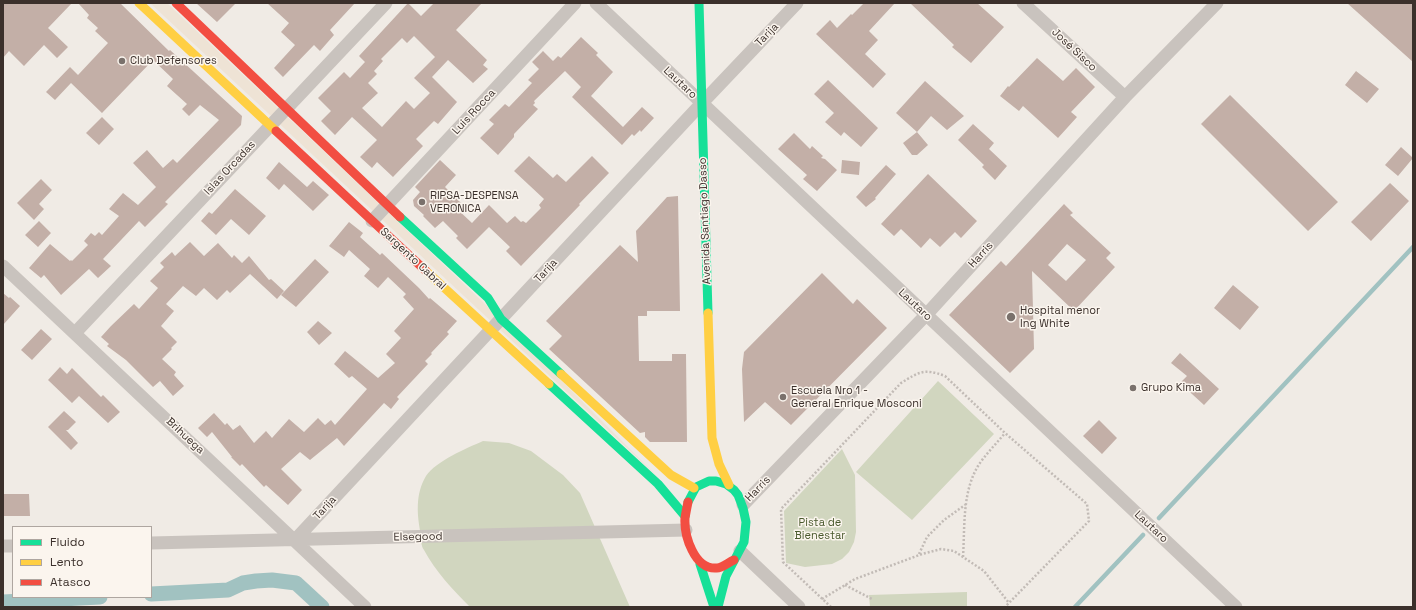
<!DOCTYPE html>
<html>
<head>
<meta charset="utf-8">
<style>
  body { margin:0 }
  #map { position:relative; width:1416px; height:610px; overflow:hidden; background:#f0ebe5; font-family:"Space Grotesk",sans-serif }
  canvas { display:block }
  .frame { position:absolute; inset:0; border:4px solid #3b302b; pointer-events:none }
  .legend { position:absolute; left:12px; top:526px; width:140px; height:72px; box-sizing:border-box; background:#fbf5ee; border:1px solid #aea6a0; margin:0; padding:5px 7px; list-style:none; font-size:12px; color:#3b302b }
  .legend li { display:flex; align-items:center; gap:8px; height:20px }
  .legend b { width:20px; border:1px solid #aea6a0 }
</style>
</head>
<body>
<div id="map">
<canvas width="1416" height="610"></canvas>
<div class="frame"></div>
<ul class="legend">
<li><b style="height:5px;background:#16e098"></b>Fluido</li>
<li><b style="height:5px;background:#ffcf43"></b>Lento</li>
<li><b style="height:5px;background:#f24e42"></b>Atasco</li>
</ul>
</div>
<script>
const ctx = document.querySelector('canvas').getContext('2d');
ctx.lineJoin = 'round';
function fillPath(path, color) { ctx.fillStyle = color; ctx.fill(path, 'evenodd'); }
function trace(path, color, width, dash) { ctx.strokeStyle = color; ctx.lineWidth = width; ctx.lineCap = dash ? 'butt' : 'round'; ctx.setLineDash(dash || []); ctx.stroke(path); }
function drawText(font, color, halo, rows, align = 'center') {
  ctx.font = font + ' "Space Grotesk",sans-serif'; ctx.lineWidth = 3; ctx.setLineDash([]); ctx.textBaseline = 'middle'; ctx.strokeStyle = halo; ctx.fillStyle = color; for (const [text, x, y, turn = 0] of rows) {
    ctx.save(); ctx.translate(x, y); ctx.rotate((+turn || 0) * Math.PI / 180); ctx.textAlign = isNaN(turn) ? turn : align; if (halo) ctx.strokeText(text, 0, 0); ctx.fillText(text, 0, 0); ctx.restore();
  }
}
fillPath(new Path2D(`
  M938,381L994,434L912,520L856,472Z
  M483,441L509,443L531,451L563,475L580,493L630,607H470C454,591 435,571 424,550C421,546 421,540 421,535C417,516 415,494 426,476C436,461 467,448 483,441Z
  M842,449L855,475L856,532L854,542L849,552L842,559L832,564L805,567L786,563L784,511Z
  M967,592V607H870L869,595Z`), '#d1d6bf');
fillPath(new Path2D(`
  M150,3H167L483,302L659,478Z`), '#eee3d5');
trace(new Path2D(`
  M1159,518L1413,247
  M1075,607L1143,535`), '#a1c2c1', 4.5);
trace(new Path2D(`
  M151,594L228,590L243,583L256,581L272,580L296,583L322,607
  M3,602L100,597`), '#a1c2c1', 15);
fillPath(new Path2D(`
  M3,3H72L48,28L68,47L57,58L44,45L24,66L9,51L3,58Z
  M78,3H120L169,51L170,50L242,116L241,125L165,202L168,204L145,227L139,221L103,259L111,266L98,278L89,269L61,295L44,275L41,278L29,268L50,244L70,261L71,260L72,261L88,245L84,241L91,233L95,236L99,232L102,235L119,216L109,209L123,193L138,205L156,187L133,163L147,150L163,168L173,159L177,163L219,120L200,105L189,116L182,109L187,104L167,86L173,79L153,60L102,113L71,83L55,100L46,92L70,67L78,75L108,43L95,31L98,28L87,18L89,15Z
  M196,3H236L217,22Z
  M267,3H355L330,30L334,35L320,51L314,45L283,77L274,68L295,45L281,32L289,23Z
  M408,3L421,16L434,3H482L456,30L487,60L483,65L488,69L473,83L448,60L432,77L457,102L438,124L434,121L416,139L423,146L393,177L377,162L372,168L360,157L377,140L352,117L335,135L321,121L331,111L318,98L344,72L350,78L365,62L359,56ZM414,36L435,57L414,78L430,93L414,109L406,101L382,127L362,108L378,93L368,83L377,74L374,71L383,61L381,59L402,38L407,43Z
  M864,3H895L869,31L878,40L865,54L886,74L873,88L816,34L830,20L837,28L851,14L852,15Z
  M910,3H977L1004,27L971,63L952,47L954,45Z
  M1347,3H1413V62Z
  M581,37L598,53L596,55L613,72L591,96L623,127L642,107L654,118L641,132L640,130L634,136L632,134L622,145L572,97L581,87L565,71L534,101L535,103L533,105L538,109L514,134V137L498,155L480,138L494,124L489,120L505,104L509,107L532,83L528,80L539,69L532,62L543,51L553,61L558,56L561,58Z
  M1037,58L1063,81L1076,68L1095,87L1071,112L1077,117L1058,138L1023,106L1019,111L1000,96L1008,86L1009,87Z
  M1356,71L1379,89L1367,103L1345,85Z
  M828,80L878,128L861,147L844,132L841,136L825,122L834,113L814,94Z
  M925,81L964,116L947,130L931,116L917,132L896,113Z
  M1230,95L1338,202L1308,231L1201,124Z
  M102,117L114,129L99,145L86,133Z
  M973,124L994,143L989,149L1007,166L995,180L982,167L984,165L958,140Z
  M917,132L928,145L917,155H912L903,143Z
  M794,133L810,149L812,146L823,156L821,158L825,159L837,170L817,191L803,179L807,175L778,149Z
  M1401,147L1413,158L1398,176L1385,165Z
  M529,156L553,178L557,174L566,182L592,156L609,173L579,204L580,205L521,266L506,251L510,247L489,227L467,249L456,238L458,236L443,221L435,228L423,216L424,215L414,206L413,200L420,192L415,187L440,160L456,175L445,187L461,203L456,208L472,223L489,205L507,223L515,216L521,222L523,221L526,223L541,208L539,205L544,199L514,171Z
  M842,160L860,162L859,175L841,173Z
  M279,162L307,187L313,181L329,195L313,211L284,184L279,190L266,178Z
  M886,165L896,174L875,198L876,199L866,207L856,197Z
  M928,174L977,221L961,238L955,232L940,247L930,238L921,248L901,229L894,236L881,224Z
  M41,179L52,190L39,204L44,209L34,220L17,203Z
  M1390,183L1409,201L1371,241L1351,222Z
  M235,189L266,216L249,235L231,219L216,235L201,221L209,212L212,214Z
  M678,196L680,311H647V316H638L639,361H672V354H686L687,442H650L645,437V432L640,433L549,349L562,336L546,321L620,245L638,262L636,231L667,197Z
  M1064,204L1073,213L1070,215L1111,253L1106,258L1115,267L1074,311L1032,271L1034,349L1010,373L949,315L1001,261L1006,266ZM1067,244L1086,260L1066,281L1048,265Z
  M39,221L51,233L38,247L25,235Z
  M349,222L363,233L360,237L380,255L382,253L419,288L429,299L430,298L457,321L447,332L449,334L431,353L432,354L425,361L428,364L397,397L399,399L391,409L384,403L344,446L337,438L310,460L300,452L281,469L302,490L288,505L266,485L264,487L242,464L240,466L231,457H232L212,432L207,437L198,428L214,413L225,425L227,423L233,430L240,425L254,443L266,431L272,438L289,419L304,432L318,418L325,425L331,420L335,425L367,389L352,376L349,378L334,364L345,351L378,378L395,363L386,354L401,338L394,331L414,309L403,297L406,294L388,277L378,288L364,276L370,269L349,250L344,257L329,246Z
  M190,242L204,256L218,243L232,258L234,255L242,263L249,256L269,280L271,279L284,291L277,299L250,274L230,293L227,290L217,300L204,288L196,296L183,286L166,304L174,311L161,326L177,342L171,348L172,349L162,359L176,372L174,375L184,386L173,396L160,381L153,387L126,360L107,346L109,344L101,337L111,326L134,304L139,309L158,288L150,281L164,267L160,263L172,252L175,256Z
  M315,259L329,272L296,307L281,295Z
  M822,273L853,304L857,299L887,328L791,425L765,402L744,422L742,369L744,352Z
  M1233,285L1259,307L1240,330L1214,308Z
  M3,293L9,298L10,297L20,306L3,325Z
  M318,321L332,333L319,345L307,332Z
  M41,329L52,339L32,360L21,350Z
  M1180,353L1219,389L1204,405L1180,383L1187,376L1171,363Z
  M60,367L67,374L72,368L101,397L103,395L120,412L108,423L79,396L72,403L48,380Z
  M64,411L76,422L68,430H66L78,443L71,450L48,427Z
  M1099,420L1117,438L1102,454L1083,436Z
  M3,494H29L30,516H3Z`), '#c3afa7');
trace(new Path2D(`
  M919,554L927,537L944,520L965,505
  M963,557C965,526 962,493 978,466C985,455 996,444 1005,433
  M845,585L872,599
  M822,599L855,579L922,554L941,549L954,551L984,571L1009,603
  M831,607L783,562L781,509L901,383C919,372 924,368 945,376L1005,433L1087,504L1089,521L1005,607`), '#c2bbb6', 2.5, [2, 2]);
trace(new Path2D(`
  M596,3L1236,607
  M1023,3L1125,97
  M372,221L575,3
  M3,266L365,607
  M75,333L386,3
  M743,505L926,315L1125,97L1217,3
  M295,540L702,103L797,3
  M151,543L686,530
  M3,546H13
  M740,551L799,607`), '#c9c3be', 13);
trace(new Path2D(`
  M699,3L708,313
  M400,217L488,298L501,319L561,374
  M549,384L658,484L685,516
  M688,502L696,487L709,481H716L726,484L734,490L738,495L743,508L746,522L744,542L726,576L718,607
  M700,564L714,607`), '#16e098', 9);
trace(new Path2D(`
  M139,3L276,131
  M426,271L549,384
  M708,313L712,438L719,464L729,485
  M561,374L671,475L694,488`), '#ffcf43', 9);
trace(new Path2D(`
  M176,3L400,217
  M276,131L426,271
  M688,502C687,507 686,512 685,518C684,535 694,570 717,568C722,568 729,562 734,560`), '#f24e42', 9);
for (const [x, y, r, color] of [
  [122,61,4,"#7a716c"],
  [422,202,4,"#7a716c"],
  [1011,317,5,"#7a716c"],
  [1133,388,4,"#7a716c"],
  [783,397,4,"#7a716c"]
]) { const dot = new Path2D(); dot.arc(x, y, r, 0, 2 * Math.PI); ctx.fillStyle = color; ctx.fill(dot); trace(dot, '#fbf5ee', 1.5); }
drawText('11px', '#3b302b', '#fbf5ee', [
  ["Tarija",767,35,-46],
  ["José Sisco",1074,50,43],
  ["Lautaro",680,83,43],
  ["Luis Rocca",474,112,-47],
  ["Islas Orcadas",230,168,-47],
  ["Avenida Santiago Dasso",705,221,-92],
  ["Harris",981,255,-48],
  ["Sargento Cabral",413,259,43],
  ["Tarija",546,271,-47],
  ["Lautaro",915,305,43],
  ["Brihuega",185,436,43],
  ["Harris",758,489,-46],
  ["Tarija",325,508,-47],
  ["Lautaro",1151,527,43],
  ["Elsegood",418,537,-1]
]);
drawText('11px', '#3b302b', '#fbf5ee', [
  ["Club Defensores",130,61],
  ["RIPSA-DESPENSA",430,196],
  ["VERONICA",430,209],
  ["Hospital menor",1020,311],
  ["Ing White",1020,324],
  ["Grupo Kima",1141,388],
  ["Escuela Nro 1 -",791,391],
  ["General Enrique Mosconi",791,404]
], 'left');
drawText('11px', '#4a5a2e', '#fbf5ee', [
  ["Pista de",820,523],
  ["Bienestar",820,536]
]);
</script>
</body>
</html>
